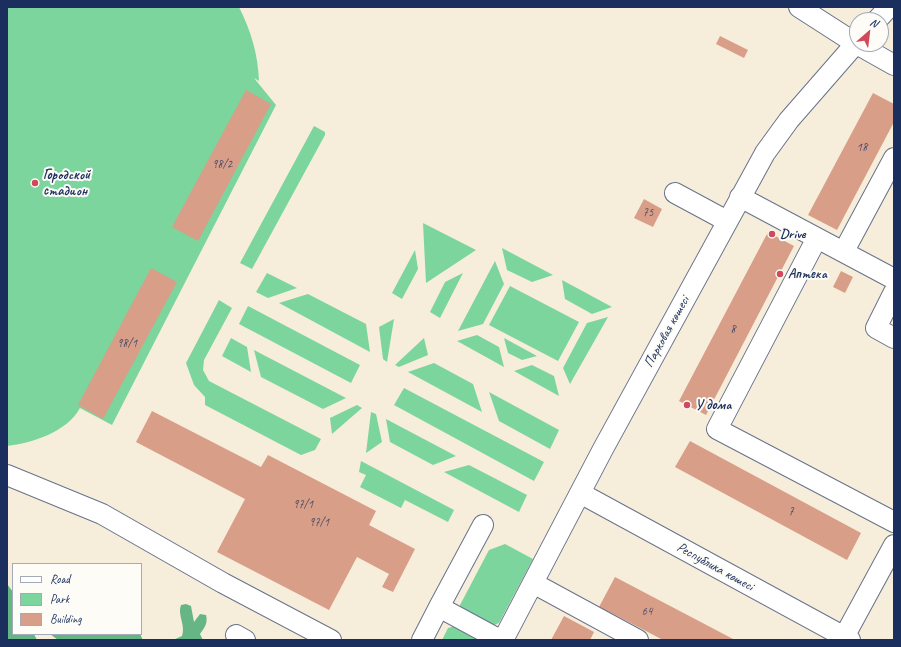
<!DOCTYPE html>
<html>
<head>
<meta charset="utf-8">
<style>
  body { margin:0 }
  #map { position:relative; width:901px; height:647px; overflow:hidden; background:#f6eedb; font-family:Caveat,sans-serif }
  canvas { display:block }
  .frame { position:absolute; inset:0; border:8px solid #1b2f5e; pointer-events:none }
  .legend { position:absolute; left:12px; top:563px; width:130px; height:72px; box-sizing:border-box; background:#fdfcf7; border:1px solid #a3aaba; margin:0; padding:5px 7px; list-style:none; font-size:12px; color:#1b2f5e }
  .legend li { display:flex; align-items:center; gap:8px; height:20px }
  .legend b { width:20px; border:1px solid #a3aaba }
  .north { position:absolute; left:849px; top:12px; width:40px; height:40px; box-sizing:border-box; background:#fdfcf7; border:1px solid #a3aaba; border-radius:50%; rotate:28deg; font-size:11px; font-weight:700; line-height:16px; text-align:center; color:#1b2f5e }
  .north::after { content:''; display:block; margin:auto; width:14px; height:18px; background:#d1495b; clip-path:polygon(50% 0,100% 100%,50% 72%,0 100%) }
</style>
</head>
<body>
<div id="map">
<canvas width="901" height="647"></canvas>
<div class="frame"></div>
<ul class="legend">
<li><b style="height:5px;background:#fff"></b>Road</li>
<li><b style="height:11px;background:#7cd59c"></b>Park</li>
<li><b style="height:11px;background:#d89e88"></b>Building</li>
</ul>
<div class="north">N</div>
</div>
<script>
const ctx = document.querySelector('canvas').getContext('2d');
ctx.lineJoin = 'round';
function fillPath(path, color) { ctx.fillStyle = color; ctx.fill(path, 'evenodd'); }
function trace(path, color, width, dash) { ctx.strokeStyle = color; ctx.lineWidth = width; ctx.lineCap = dash ? 'butt' : 'round'; ctx.setLineDash(dash || []); ctx.stroke(path); }
function drawText(font, color, halo, rows, align = 'center') {
  ctx.font = font + ' Caveat,sans-serif'; ctx.lineWidth = 4; ctx.setLineDash([]); ctx.textBaseline = 'middle'; ctx.strokeStyle = halo; ctx.fillStyle = color; for (const [text, x, y, turn = 0] of rows) {
    ctx.save(); ctx.translate(x, y); ctx.rotate((+turn || 0) * Math.PI / 180); ctx.textAlign = isNaN(turn) ? turn : align; if (halo) ctx.strokeText(text, 0, 0); ctx.fillText(text, 0, 0); ctx.restore();
  }
}
fillPath(new Path2D(`
  M7,7H239C251,31 258,54 259,81L254,78L276,105L112,425L80,408C67,432 32,443 7,446Z
  M314,126L325,132V135L252,269L240,263Z
  M423,223L476,250L426,283Z
  M502,248L553,275L532,282L507,270Z
  M415,250L418,269L402,299L392,293Z
  M495,261L504,284L483,324L458,331Z
  M267,273L297,288L268,298L256,292Z
  M463,273L440,318L430,312L445,282Z
  M562,280L612,307L592,314L565,299Z
  M510,286L579,322L558,361L489,325Z
  M308,294L366,324L370,352L279,303Z
  M219,300L232,308L204,360L203,370L209,381L321,439L315,450L301,455L205,405V397L194,385L186,363Z
  M248,306L360,365L351,383L239,324Z
  M608,317L570,384L563,368L587,323Z
  M394,319L387,362L383,359L379,327Z
  M477,335L499,347L504,367L457,341Z
  M231,338L247,347L251,372L222,356Z
  M424,338L428,355L399,367L395,365Z
  M504,338L537,356L522,360L508,353Z
  M254,350L346,398L323,409L261,377Z
  M434,363L473,384L482,412L408,372Z
  M532,365L554,376L559,396L514,371Z
  M404,388L544,462L534,481L394,405Z
  M489,392L559,430L550,449L499,421Z
  M357,405L362,408L332,434L330,418Z
  M371,412L376,414L382,442L366,453Z
  M386,419L456,456L433,465L390,442Z
  M361,461L454,510L448,522L405,500L401,508L360,487L366,475L359,472Z
  M469,465L527,495L519,512L444,472Z
  M505,544L533,559L499,623L492,626L461,609L460,605L489,550Z
  M455,626L480,640H442L448,628Z`), '#7cd59c');
fillPath(new Path2D(`
  M7,584L13,592V634H34L37,640H7Z
  M186,604L191,606L194,622L200,614L206,615C208,623 205,627 200,634L203,640H173L182,636C186,625 177,615 181,605Z
  M50,634H140L143,640H58Z`), '#65b684');
fillPath(new Path2D(`
  M720,36L748,50L744,58L716,44Z
  M246,90L271,104L198,241L172,227Z
  M873,93L894,104V122L837,230L808,215Z
  M644,199L662,209L653,227L634,218Z
  M768,232L794,246L706,415L679,401Z
  M151,268L177,282L103,419L78,405Z
  M841,271L853,277L845,293L833,287Z
  M152,411L261,467L268,455L376,511L369,525L415,549L393,592L382,587L389,574L357,557L329,610L217,552L245,499L136,442Z
  M690,441L861,533L847,560L675,467Z
  M615,577L735,640H663L621,618L599,607Z
  M564,616L594,632L590,640H551Z`), '#d89e88');
const minor = new Path2D(`
  M799,7L855,43L894,65
  M877,20L889,7
  M675,193L727,221
  M740,197L894,279
  M817,238L717,429L894,522
  M844,251L894,158
  M894,292L876,328L894,338
  M7,475L102,514L223,583L331,640
  M580,493L850,640
  M483,525L439,607L500,640
  M533,583L638,640
  M236,635L245,640
  M844,637L894,545
  M422,640L439,607
  M503,640L603,449L765,153L789,120L857,42`);
trace(minor, '#68728a', 22);
trace(minor, '#fff', 20);
for (const [x, y, r, color] of [
  [35,183,4,"#d1495b"],
  [772,234,4,"#d1495b"],
  [780,274,4,"#d1495b"],
  [687,405,4,"#d1495b"]
]) { const dot = new Path2D(); dot.arc(x, y, r, 0, 2 * Math.PI); ctx.fillStyle = color; ctx.fill(dot); trace(dot, '#fdfcf7', 1.5); }
drawText('12px', '#4a4b68', null, [
  ["18",862,148],
  ["98/2",222,165],
  ["75",648,213],
  ["8",733,330],
  ["98/1",127,344],
  ["97/1",303,505],
  ["7",791,512],
  ["97/1",319,523],
  ["64",647,612]
]);
drawText('bold 14px', '#1b2f5e', '#fdfcf7', [
  ["Городской",43,175],
  ["стадион",43,191],
  ["Drive",780,234],
  ["Аптека",788,274],
  ["У дома",695,405]
], 'left');
drawText('14px', '#1b2f5e', '#fdfcf7', [
  ["Парковая көшесі",667,332,-61],
  ["Республика көшесі",715,567,29]
]);
</script>
</body>
</html>
